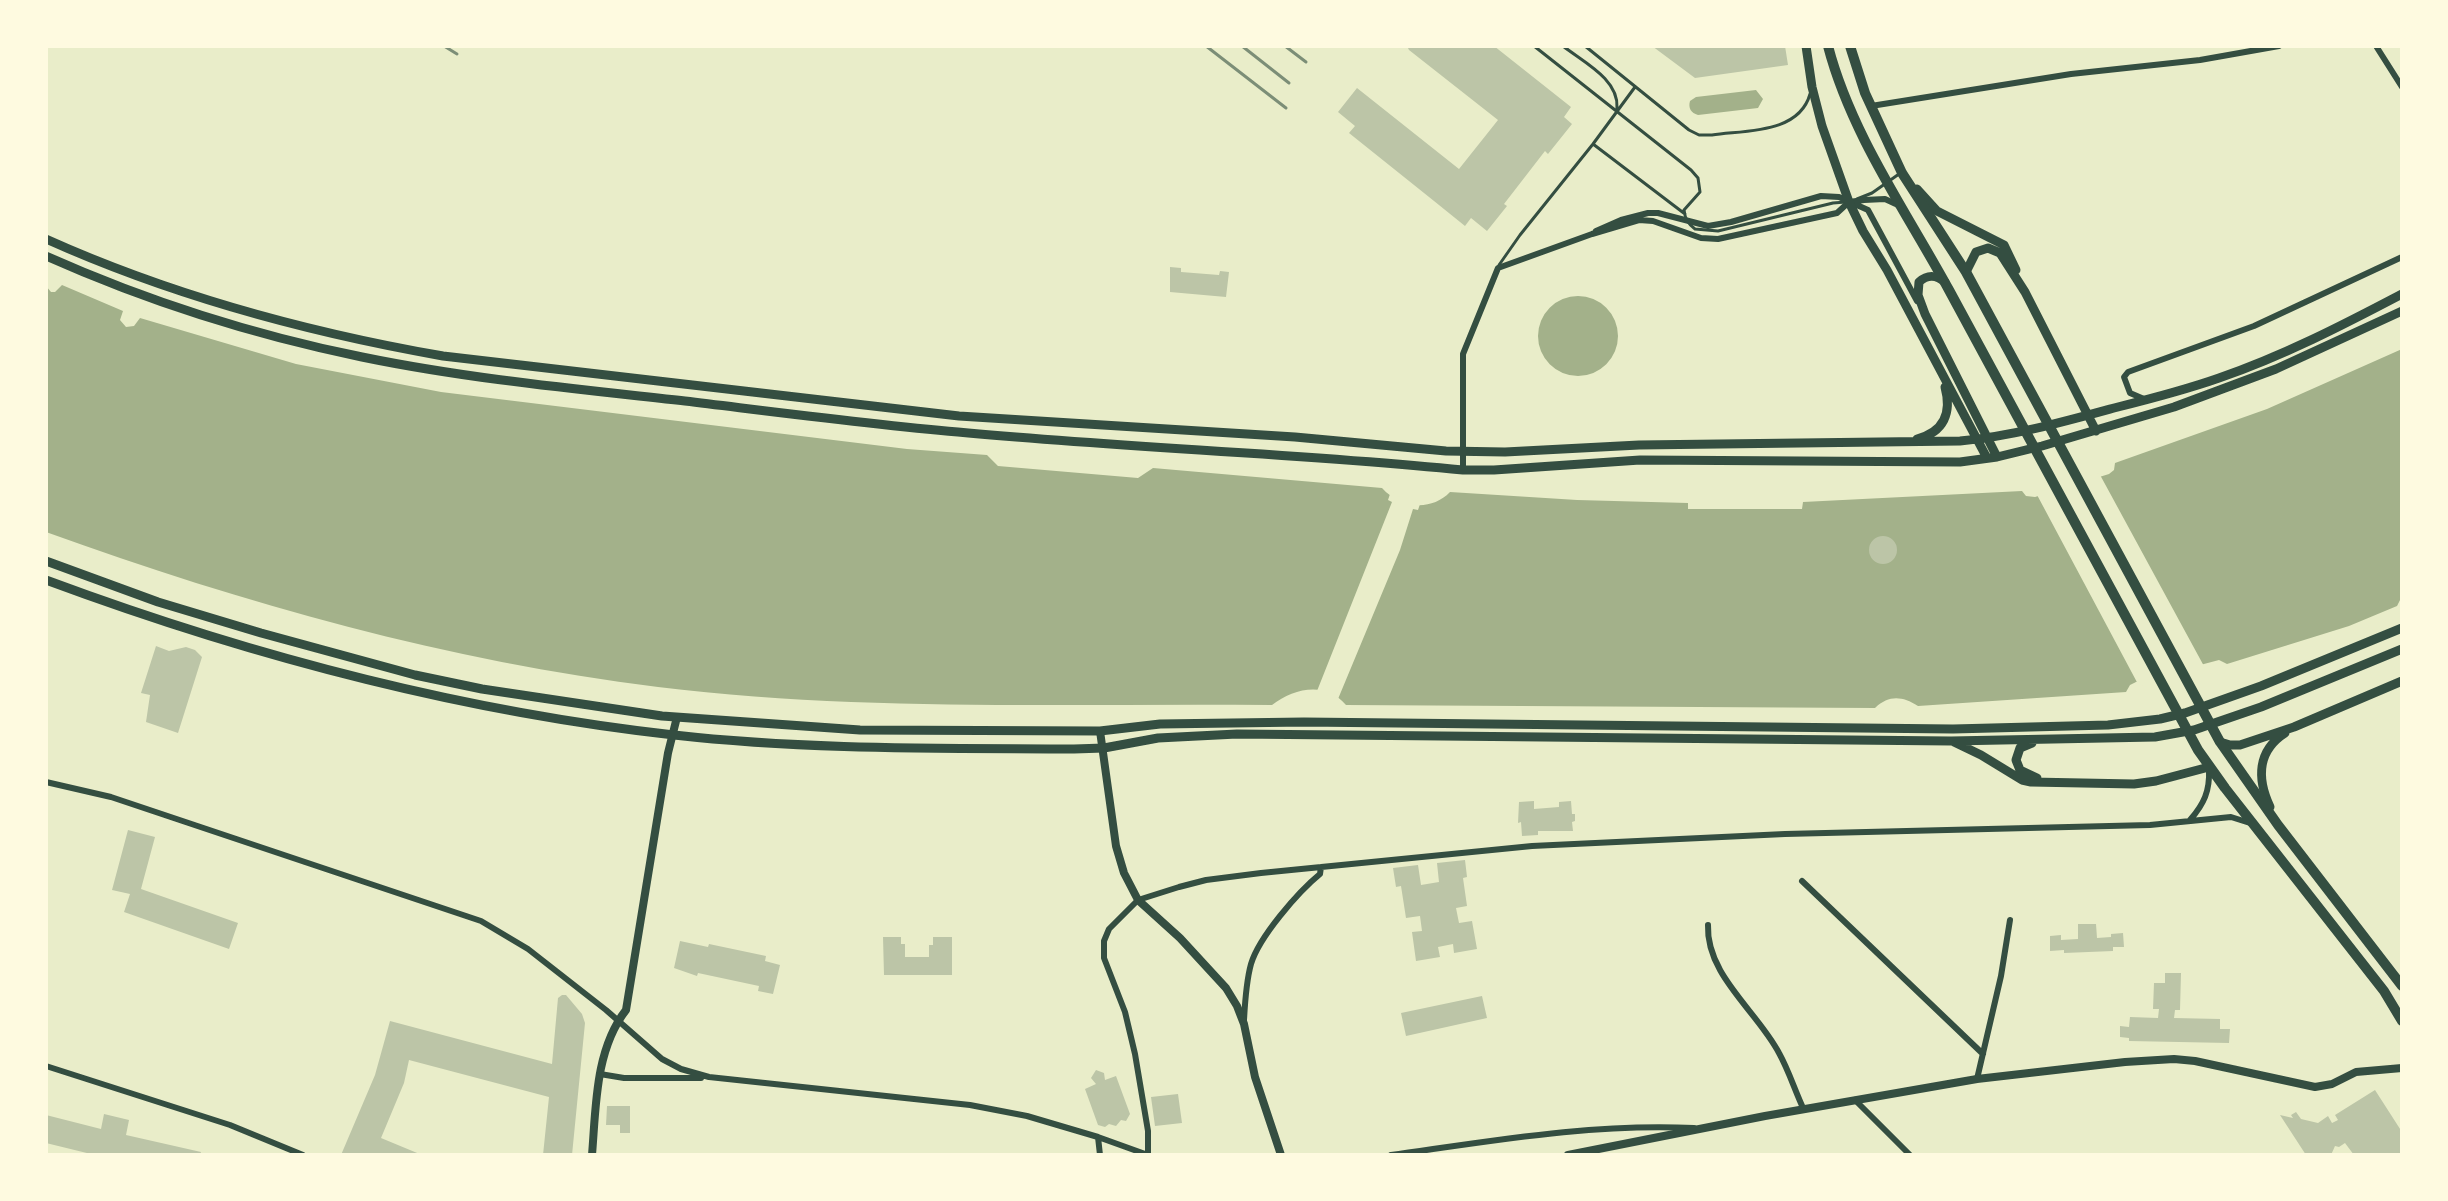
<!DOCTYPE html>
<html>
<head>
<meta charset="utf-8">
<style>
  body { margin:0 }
  #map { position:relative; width:2448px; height:1201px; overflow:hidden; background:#e9edc9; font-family:Overpass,sans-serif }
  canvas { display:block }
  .frame { position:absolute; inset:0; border:48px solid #fefae0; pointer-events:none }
</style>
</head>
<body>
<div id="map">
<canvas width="2448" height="1201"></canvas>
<div class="frame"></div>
</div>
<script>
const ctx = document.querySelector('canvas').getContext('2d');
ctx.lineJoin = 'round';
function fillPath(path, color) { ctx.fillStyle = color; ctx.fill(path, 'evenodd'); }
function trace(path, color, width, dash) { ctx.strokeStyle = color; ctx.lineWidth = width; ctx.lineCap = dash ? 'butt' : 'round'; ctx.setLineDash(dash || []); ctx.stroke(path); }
fillPath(new Path2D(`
  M1756,90L1763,99L1758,108L1698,115C1691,113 1688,108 1690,101L1696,97Z
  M62,285L123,311L120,320L126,327L134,326L140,318L296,364L441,392L907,449L987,455L998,466L1138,478L1153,468L1382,488C1400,508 1431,512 1450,492L1577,500L1688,503V509H1802L1803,502L2022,491L2026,496L2035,497L2109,474L2114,470L2115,463L2267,409L2402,349V596L2397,606L2349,626L2227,664L2219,660L2136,682L2130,685L2126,692L1918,706C1902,696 1889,695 1875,708L1346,705C1326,681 1294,688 1272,705C1068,703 861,712 658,687C448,661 245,604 46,532V286L51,292H55Z
  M1538 336a40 40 0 1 1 80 0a40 40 0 1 1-80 0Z`), '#a3b18a');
fillPath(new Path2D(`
  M2099,473L2205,668L2139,686L2036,493Z
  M1391,491L1397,496L1421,501L1418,510L1413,509L1400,550L1338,699L1342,702L1340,705L1328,696L1311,693L1313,690L1317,691L1392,502L1388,500Z`), '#e9edc9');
fillPath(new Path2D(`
  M1407,46H1494L1571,107L1564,117L1572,124L1548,154L1545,151L1504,204L1507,206L1487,231L1471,218L1465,226L1434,201L1349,133L1355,126L1338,112L1357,88L1459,169L1498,120L1409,50Z
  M1652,46H1785L1788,65L1695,78Z
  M1170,267L1181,268V272L1219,275L1220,271L1229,272L1226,297L1170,292Z
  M1869 550a14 14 0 1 1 28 0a14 14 0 1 1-28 0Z
  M156,646L169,651L186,647L195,650L202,657L178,733L146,722L150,695L141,693Z
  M1534,801V809L1559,807V802L1571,801L1572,814H1575V821L1572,822L1573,831H1538V835L1522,836L1521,822L1518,823L1519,802Z
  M128,830L155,837L141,889L238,923L229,949L124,912L130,894L112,890Z
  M1465,860L1467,877L1463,878L1467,906L1456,908L1459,923L1472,921L1477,949L1454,953L1453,944L1438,947L1440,957L1416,961L1412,932L1422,931L1420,916L1406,918L1401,886L1396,887L1393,868L1418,865L1421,885L1439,882L1437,863Z
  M2078,924H2096L2097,938L2111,937V934L2123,933L2124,947H2113V951L2064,953V950L2050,951V936L2061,935V940L2078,939Z
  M883,937H901V944H905V957H929V945H933V937H952V975H884Z
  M680,941L708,947L709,944L766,956L765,961L780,965L773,994L758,991L759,986L698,973L697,976L674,968Z
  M2165,973H2181L2180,1010H2175L2174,1018L2220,1019V1029H2230L2229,1043L2129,1041V1038L2120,1037V1026L2129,1027L2130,1017L2158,1018L2159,1009H2153L2154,983H2165Z
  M562,995H566L582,1014L585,1023L572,1155H543L549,1097L409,1060L404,1083L381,1138L422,1155H341L375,1075L390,1021L552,1064L558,998Z
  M1482,996L1487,1018L1406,1036L1401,1013Z
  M1096,1070L1104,1073L1105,1080L1116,1076L1130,1114L1126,1121L1121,1120L1116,1126L1109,1124L1105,1127L1098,1125L1085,1089L1096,1084L1091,1078Z
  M2375,1090L2402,1132V1155H2354L2345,1143L2339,1147L2335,1146L2331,1155H2306L2280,1115L2293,1118L2291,1115L2296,1112L2301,1119L2318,1123L2328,1116L2332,1123L2338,1120L2335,1115Z
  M1178,1094L1182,1123L1155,1126L1151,1097Z
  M607,1106H630V1133H620V1125H606Z
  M104,1114L129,1120L126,1135L201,1152L200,1155H95L46,1143V1115L101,1129Z`), '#bcc5a7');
trace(new Path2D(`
  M1534,46L1691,170L1698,178L1700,192L1684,210C1685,219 1688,224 1695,229L1718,231L1833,203L1846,202
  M1563,46C1583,62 1619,79 1617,108
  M1585,46L1689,130L1699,135H1712C1745,130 1799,134 1810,94
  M1593,144L1685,214
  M1857,199L1872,193L1899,174
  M1499,265L1520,235L1593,144L1635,87`), '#344e41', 3);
trace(new Path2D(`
  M2376,46L2402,87
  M1871,106L2071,74L2200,60L2279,46
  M1596,231L1621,220L1648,213H1658L1708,226L1731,222L1821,196L1839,197L1868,210L1917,301
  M2144,399L2130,393L2124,377L2128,372L2254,326L2402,257
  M1463,470V354L1498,268L1592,234L1639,220L1653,221L1701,238L1718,239L1837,213L1849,202L1864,200L1885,199L1898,205
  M46,782L111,797L481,921L528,949L606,1010L662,1059L681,1069L709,1077L970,1105L1027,1116L1098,1137L1148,1155
  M2190,820C2204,804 2210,791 2209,769
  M1802,881L1983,1054
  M1708,925C1706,975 1757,1011 1779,1053C1789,1071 1795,1091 1804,1110
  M1244,1020C1245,1002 1246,982 1251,964C1259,937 1298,892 1320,874L1321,867
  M46,1066L230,1125L303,1155
  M600,1074L624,1078H701
  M1977,1079L2001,976L2010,920
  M1855,1100L1910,1155
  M1098,1137L1100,1155
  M1148,1155V1131L1135,1054L1125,1012L1104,958V941L1109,929L1138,900L1179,887L1206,880L1261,873L1532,846L1785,834L2150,825L2231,817L2250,823
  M1391,1155C1491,1141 1593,1123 1694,1128`), '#344e41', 6);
trace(new Path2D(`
  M1100,731L1116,846L1124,873L1138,900L1180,938L1226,988L1237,1006L1244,1024L1255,1077L1281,1155
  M592,1155C596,1107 595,1050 626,1010L668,753L677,717
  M1568,1155L1765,1116L1977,1079L2125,1062L2174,1059L2195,1061L2315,1087L2332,1084L2356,1072L2402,1068`), '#344e41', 8);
trace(new Path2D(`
  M1806,46L1812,87L1822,126L1849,202L1863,231L1887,270L1987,458
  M1917,189L1937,211L2004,245L2016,270
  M46,239C173,296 306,332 443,356L959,416L1295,437L1446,451L1505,452L1639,445L1960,441C2013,436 2063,422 2114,408C2150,399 2185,390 2219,378C2283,356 2343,325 2402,294
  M46,256C147,301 254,335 362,357C469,379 577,389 685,401C776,412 867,424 958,432C1126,448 1295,453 1463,470H1494L1640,460L1960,462L1997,457L2042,446L2174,407L2276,369L2402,311
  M1966,272L1976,252L1988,248L2000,253L2025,292L2096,431
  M1945,282C1936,275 1928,274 1919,282L1918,295L1925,314L1997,457
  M1917,439C1944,432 1952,413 1945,387
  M46,561L158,602L261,633L415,675L482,689L662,716L860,730L1100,731L1160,724L1304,722L1953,729L2108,725L2160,719L2185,713L2261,686L2402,628
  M46,580C248,655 459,711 674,735C807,750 941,748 1074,749L1104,748L1158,738L1237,734L1951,741L2155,737L2194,730L2261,707L2402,649
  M1954,742L1981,755L2022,780L2031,782L2134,784L2156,781L2209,767
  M2220,742L2230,745H2240L2294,727L2402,681
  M2032,743L2020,748L2016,760L2020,770L2037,778
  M2270,807C2257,779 2257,751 2285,733`), '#344e41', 9);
trace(new Path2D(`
  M1828,46C1851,134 1906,211 1949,290C2032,443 2115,597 2198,750L2225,788L2384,991L2402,1021
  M1850,46L1865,93L1902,173L1966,272L2220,742L2278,825L2402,986`), '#344e41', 10);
trace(new Path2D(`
  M444,46L457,54
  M1206,46L1286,108
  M1242,46L1289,83
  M1285,46L1306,62`), '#7c8e77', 3);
</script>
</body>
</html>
